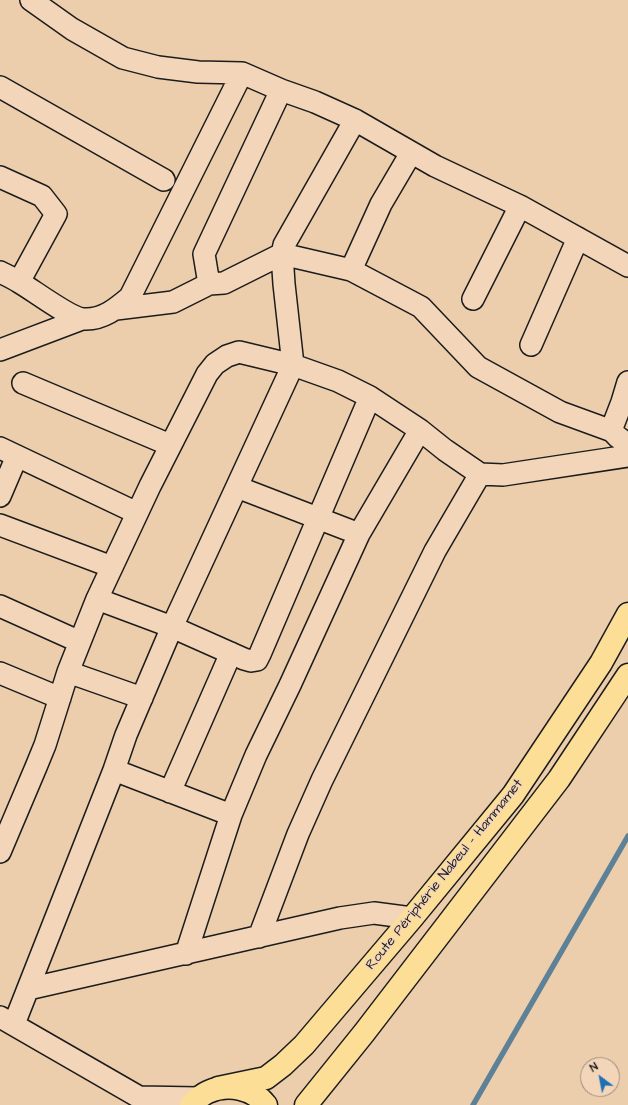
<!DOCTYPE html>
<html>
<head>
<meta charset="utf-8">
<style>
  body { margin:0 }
  #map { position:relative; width:628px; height:1105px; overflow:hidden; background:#eccead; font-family:"Architects Daughter",sans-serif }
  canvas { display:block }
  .north { position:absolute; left:580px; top:1057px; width:40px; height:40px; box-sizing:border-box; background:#f3d6ba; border:1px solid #9d8c7b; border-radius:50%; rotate:328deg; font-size:11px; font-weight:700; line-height:16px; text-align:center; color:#1c1c1c }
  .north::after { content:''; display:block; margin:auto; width:14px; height:18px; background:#1f6fb2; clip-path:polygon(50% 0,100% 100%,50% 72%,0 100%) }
</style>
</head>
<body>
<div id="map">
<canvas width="628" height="1105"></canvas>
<div class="north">N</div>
</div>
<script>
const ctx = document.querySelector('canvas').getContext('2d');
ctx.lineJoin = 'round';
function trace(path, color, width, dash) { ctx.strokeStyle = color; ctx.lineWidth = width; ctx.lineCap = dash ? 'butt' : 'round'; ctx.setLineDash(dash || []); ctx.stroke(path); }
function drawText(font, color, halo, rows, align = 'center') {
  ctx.font = font + ' "Architects Daughter",sans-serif'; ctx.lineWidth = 3; ctx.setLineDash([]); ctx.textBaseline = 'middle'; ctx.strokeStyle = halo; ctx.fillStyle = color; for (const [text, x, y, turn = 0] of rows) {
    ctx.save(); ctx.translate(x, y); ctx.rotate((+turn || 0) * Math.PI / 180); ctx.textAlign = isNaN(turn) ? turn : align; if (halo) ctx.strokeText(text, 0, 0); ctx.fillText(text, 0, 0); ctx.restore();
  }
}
trace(new Path2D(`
  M473,1105L628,836`), '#5d8197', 5.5);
const street = new Path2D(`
  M31,0L72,29L123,58L158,67L198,72L242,73L281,90L315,102L355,120L435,166L520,206L628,266
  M0,87L164,180
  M0,177L42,196L56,214L19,282
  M351,270L381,204L411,153
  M0,272C6,275 13,278 19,282C33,290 71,319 84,319C103,320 117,308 130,297L242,73
  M209,284L204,254L281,90
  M473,299L520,206
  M116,309L173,302L209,284L224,283L282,254L351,270L421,307L478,367L560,412L612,431
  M531,345L578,238
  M0,350L82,319
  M23,383L170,445
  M622,440C617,437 613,434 612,428L622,402L628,382
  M0,448L137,513
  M237,487L359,534
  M0,496L17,456
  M0,525L112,567
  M97,599L172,627L244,659L251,661L257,660L260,654L370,397
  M0,606L80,642
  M68,672L142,698
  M0,673L60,698
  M114,770L231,815
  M170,792L231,653
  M0,852L36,767L45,745L68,672L97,599L150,486L207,374L215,364L227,356L239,352L293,365L338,381L370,397L420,430L445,450L480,474L503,475L628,456
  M259,937L298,834L322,780L435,551L480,474
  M186,954L231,815L256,755L290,685L359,534L420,430
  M28,989L340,918L374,913L412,918
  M0,1017L139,1097L149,1105
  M14,1024L114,770L126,735L172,627L293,365L284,284L282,254L284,245L355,120
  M139,1097L198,1098`);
const highway = new Path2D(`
  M218,1088L266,1078L283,1065L304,1045L412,918L513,795L601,663L628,614
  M191,1105C196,1100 201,1095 208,1092C228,1083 253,1088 266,1105
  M306,1105L364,1033L559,779L628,675`);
trace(street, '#1c1c1c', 24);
trace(highway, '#1c1c1c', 25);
trace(street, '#f3d6ba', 21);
trace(highway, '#fcde96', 22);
drawText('14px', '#1c1c1c', '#f3d6ba', [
  ["Route Périphérie Nabeul - Hammamet",445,875,-51]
]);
</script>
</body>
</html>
